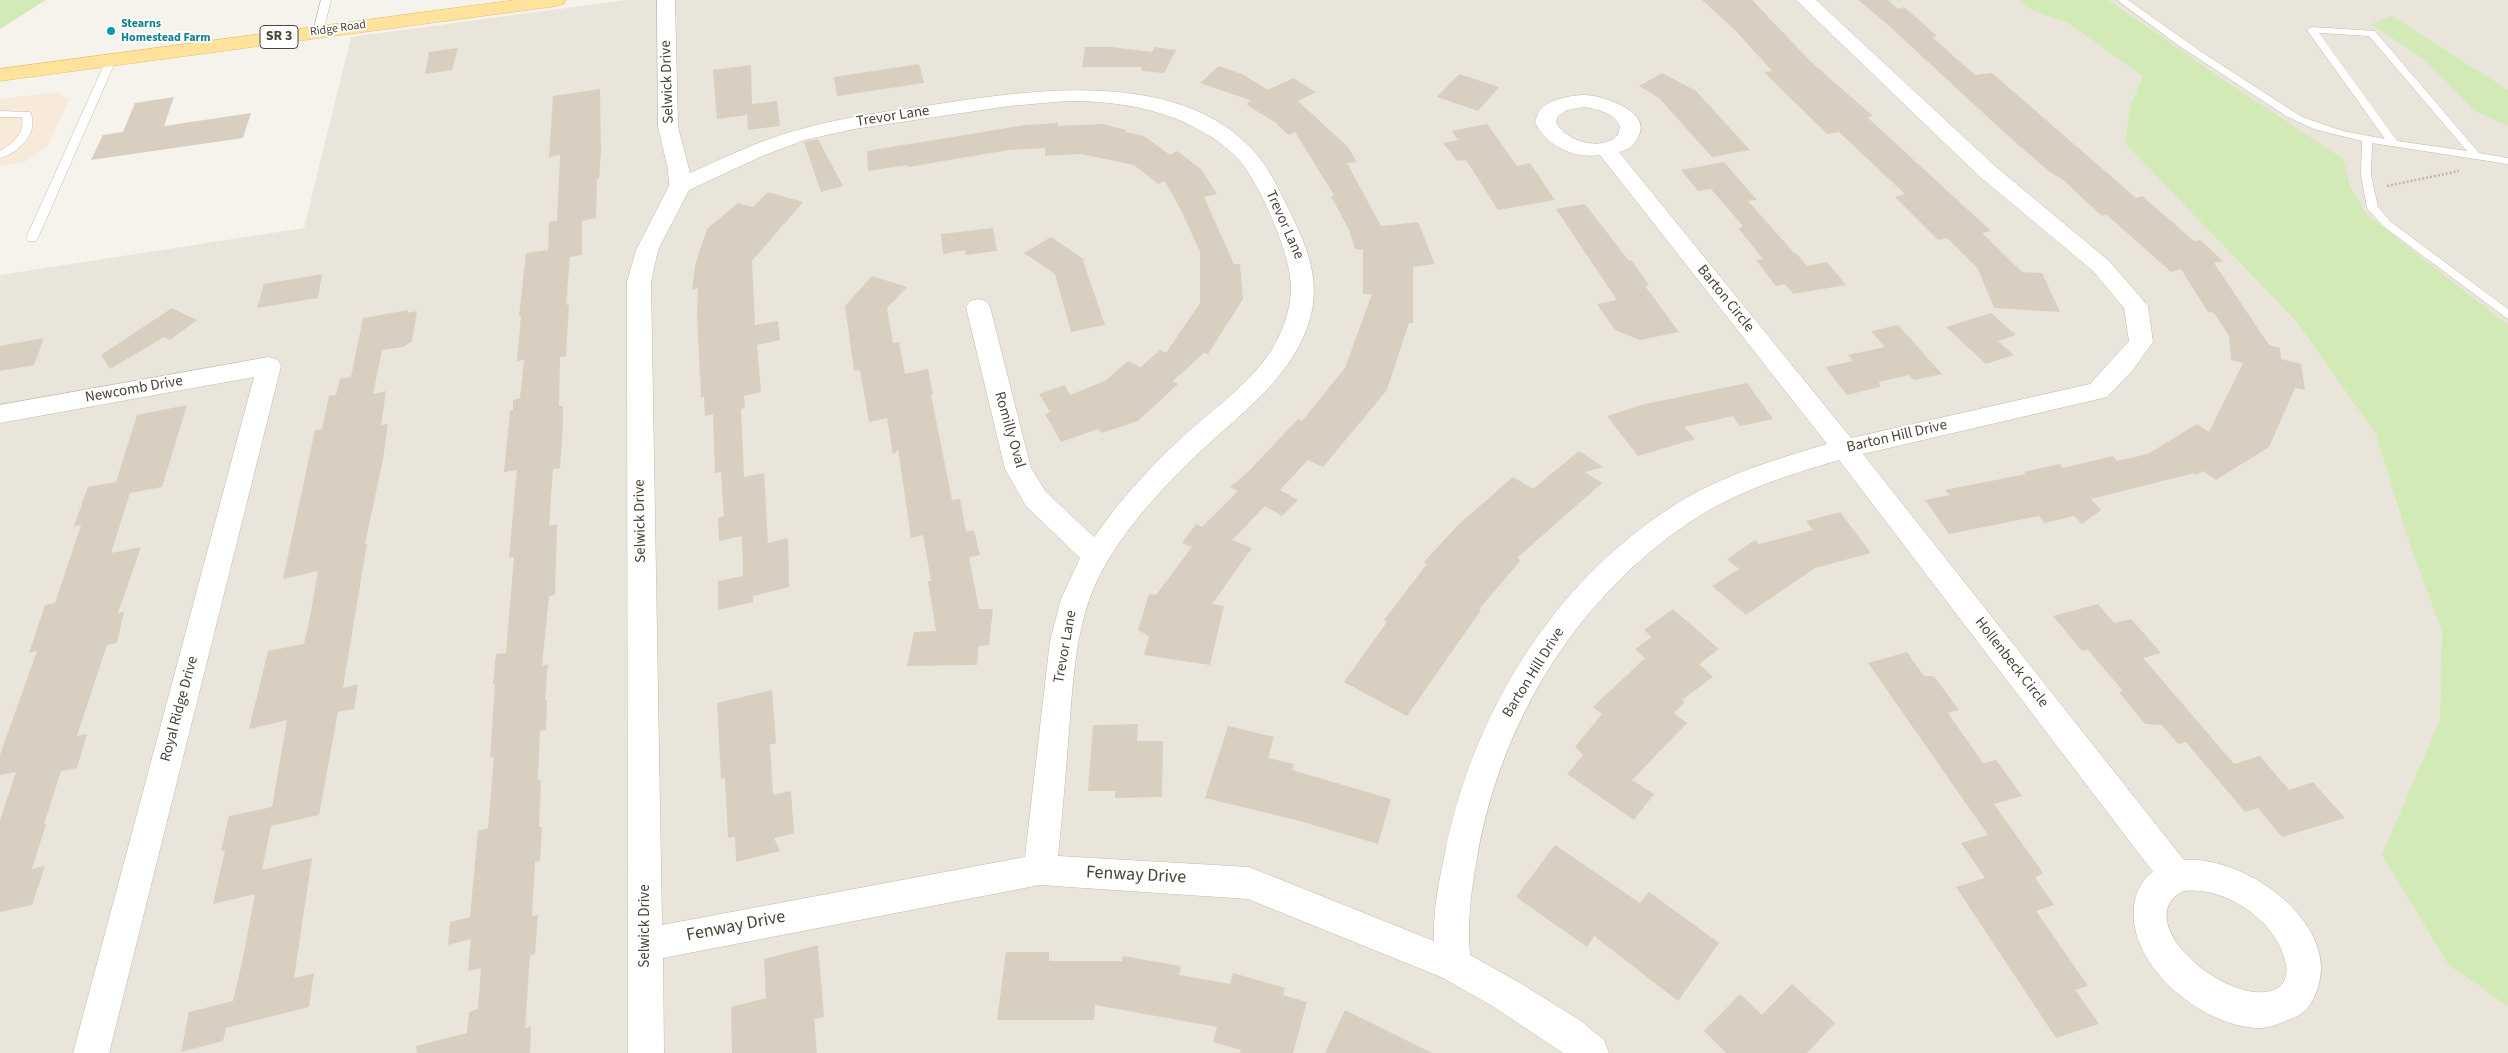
<!DOCTYPE html>
<html>
<head>
<meta charset="utf-8">
<style>
  body { margin:0 }
  canvas { display:block; background:#f6f3ec }
</style>
</head>
<body>
<canvas width="2508" height="1053"></canvas>
<script>
const ctx = document.querySelector('canvas').getContext('2d');
ctx.lineJoin = 'round';
function fillPath(path, color) { ctx.fillStyle = color; ctx.fill(path, 'evenodd'); }
function trace(path, color, width, dash) { ctx.strokeStyle = color; ctx.lineWidth = width; ctx.lineCap = dash ? 'butt' : 'round'; ctx.setLineDash(dash || []); ctx.stroke(path); }
function drawText(font, color, halo, rows, align = 'center') {
  ctx.font = font + ' "Source Sans 3",sans-serif'; ctx.lineWidth = 4; ctx.setLineDash([]); ctx.textBaseline = 'middle'; ctx.strokeStyle = halo; ctx.fillStyle = color; for (const [text, x, y, turn = 0] of rows) {
    ctx.save(); ctx.translate(x, y); ctx.rotate((+turn || 0) * Math.PI / 180); ctx.textAlign = isNaN(turn) ? turn : align; if (halo) ctx.strokeText(text, 0, 0); ctx.fillText(text, 0, 0); ctx.restore();
  }
}
fillPath(new Path2D(`
  M626,0H2508V1053H0V275L304,228L351,37Z`), '#eae5da');
fillPath(new Path2D(`
  M58,92L69,100L47,147L24,162L0,166V99Z`), '#f7ead8');
fillPath(new Path2D(`
  M0,0H46L0,29Z
  M2019,0H2108L2219,77L2343,159L2350,186L2367,215L2508,325V1006L2449,965L2382,855L2440,720L2442,631L2407,536L2376,434L2297,322L2125,143L2131,105L2143,76L2068,23L2031,10Z
  M2392,16L2508,90V126L2475,111L2425,60L2371,24Z`), '#d2eab5');
fillPath(new Path2D(`
  M1702,0H1752L1812,63L1873,116L1867,117L1991,231L1982,233L2022,272L2042,273L2060,312L1994,308L1978,269L1947,238L1938,240L1895,197L1905,194L1839,132L1827,134L1764,72L1772,71L1735,30Z
  M1858,0H1888L1898,9L1904,7L1937,36L1932,37L1975,75L1992,73L2136,198L2142,196L2194,241L2200,240L2223,261L2214,263L2269,345L2280,348L2281,359L2301,364L2305,390L2295,388L2269,447L2216,480L2203,471L2196,475L2194,473L2091,499L2101,510L2082,524L2074,516L2045,523L2039,516L1949,534L1925,500L1950,495L1945,490L2026,474L2024,472L2059,464L2063,468L2113,456L2117,461L2148,454L2197,424L2209,432L2243,363L2231,360L2229,336L2214,313L2208,312L2181,269L2171,272L2107,215L2102,216L2062,179L2051,173L2005,133L1887,24Z
  M1085,47H1111L1152,52L1155,47L1176,50L1164,73L1142,71L1141,67H1082Z
  M458,48L452,70L425,74L429,52Z
  M919,64L924,83L837,96L834,77Z
  M751,65L752,104L777,101L780,126L748,130L747,115L717,119L713,70Z
  M1219,66L1242,74L1268,90L1293,78L1316,92L1298,101L1348,147L1357,162L1347,163L1381,226L1418,222L1435,264L1413,267V323H1409L1387,390L1323,467L1308,460L1280,490L1298,500L1282,516L1265,506L1232,540L1252,548L1212,604L1224,606L1210,665L1144,655L1149,636L1138,630L1149,594L1156,595L1192,547L1182,543L1196,524L1202,527L1238,491L1230,487L1248,472L1298,419L1302,421L1345,368L1372,294H1363V250L1355,249L1349,230L1331,196L1334,195L1295,132L1288,135L1276,123L1247,105L1250,100L1200,83Z
  M1662,73L1696,91L1750,150L1712,157L1659,98L1639,86Z
  M1459,74L1499,87L1478,111L1437,97Z
  M600,89L601,152L599,179H597L596,218L582,221V255L570,257L566,305L569,304L566,356L560,357L559,406H563V426L560,468L553,469L549,526L557,524L555,595L549,596L542,666L548,664L545,700H547L546,730L540,731L538,781L541,780L539,827H542L540,861L535,862L532,916L538,915L535,954L530,955L525,1028L531,1027L530,1053H417L416,1046L467,1033L469,1012L478,1009L481,968L468,971L471,939L448,945L450,922L470,917L478,831L488,828L494,757L490,758L495,684H493L496,654L506,653L514,557L509,558L517,470L504,472L510,411L513,410V400L520,398L524,360L517,361L521,316H519L526,253L548,250L549,222L557,221L560,155L549,157L553,96Z
  M174,97L164,126L251,113L243,138L91,160L103,135L123,132L135,103Z
  M1058,123V126L1102,124L1127,130L1125,132L1144,136L1170,155L1177,151L1201,169L1217,194L1204,197L1234,264H1240L1243,299L1208,354L1204,353L1173,381L1178,384L1138,421L1102,433L1098,429L1061,442L1045,414L1050,412L1039,394L1065,385L1070,395L1105,381L1128,361L1141,367L1160,350L1166,353L1200,303V252L1182,212L1165,181L1158,184L1134,165L1081,154L1045,156V148L1009,150L908,167L907,165L868,171L867,151L1025,125Z
  M1487,124L1517,166L1530,163L1555,200L1498,210L1466,160L1457,161L1443,143L1458,140L1452,131Z
  M818,139L843,186L821,192L804,142Z
  M1724,162L1757,200L1748,201L1794,253H1796L1807,266L1827,262L1846,285L1793,294L1785,284L1776,286L1756,260L1763,259L1739,229L1743,226L1711,189L1698,191L1681,170Z
  M768,192L803,202L752,261L755,325L778,321L780,340L757,345L761,392L744,396L745,408L741,409L744,477L764,473L768,543L788,538L789,587L753,596V602L718,610V581L743,576L742,536L719,541L718,518L724,516L721,472L715,473L713,414L705,416L704,397H701L697,313L698,288L692,290L695,265L707,229L738,203L753,207Z
  M1585,204L1629,261L1631,260L1649,285L1645,286L1679,332L1640,340L1615,330L1597,304L1617,300L1556,209Z
  M993,228L997,251L966,255L965,250L943,254L941,234Z
  M1051,237L1085,260L1083,261L1105,325L1071,332L1055,274L1024,253Z
  M322,274L318,298L257,308L264,284Z
  M872,276L907,287L887,308L893,343L899,342L905,374L928,369L933,394L931,395L952,500L960,499L966,532L974,530L980,555L969,557L979,609H993L989,645L979,646L977,665L907,666L914,632L936,631L928,581H931L923,535L911,538L898,449L893,455L887,418L869,422L860,370L854,371L845,306Z
  M172,308L197,320L170,340L164,337L110,369L101,355Z
  M408,310L407,313L417,311L412,341L403,347L382,350L373,394L386,391L381,425L388,424L383,459L365,544H367L343,688L358,684L354,709L338,712L319,815L271,826L262,870L312,858L294,978L314,973L309,1007L226,1028L223,1041L181,1052L189,1012L233,1001L243,958L255,894L213,904L225,850L221,851L229,816L272,807L287,720L249,729L268,651L304,644L310,617L318,571L283,579L315,430L322,429L329,396L336,395L340,379L351,377L363,318Z
  M1991,313L2016,335L1998,341L2014,355L1986,364L1946,327Z
  M1898,325L1942,374L1914,380L1909,375L1879,382L1880,387L1847,395L1825,367L1853,361L1848,355L1885,347L1871,331Z
  M44,338L34,365L0,371V346Z
  M1747,383L1773,419L1740,426L1733,416L1684,427L1695,439L1638,456L1607,416L1645,404Z
  M187,405L162,487L130,493L111,553L141,547L118,613L124,612L117,643L107,645L77,736L87,734L77,768L61,771L44,824H46L32,869L45,866L32,905L0,912V820L16,772L0,775V755L37,651L29,653L45,605L55,603L81,525L74,526L88,487L116,482L137,415Z
  M1579,451L1603,467L1585,472L1602,483L1517,558L1521,560L1479,609L1481,610L1407,716L1344,682L1387,622L1384,620L1427,564L1424,562L1459,524L1513,477L1533,489Z
  M1840,512L1871,553L1815,568L1746,615L1712,586L1739,569L1727,559L1755,540L1759,544L1813,530L1806,521Z
  M2098,604L2114,623L2131,619L2161,653L2143,658L2234,764L2260,756L2289,790L2313,782L2345,818L2282,837L2258,808L2245,812L2186,742L2178,744L2162,725L2145,724L2119,692L2123,691L2088,650L2082,651L2053,616Z
  M1673,609L1719,649L1699,664L1713,677L1682,700L1685,702L1674,713L1687,723L1632,780L1654,794L1634,820L1567,774L1583,755L1575,747L1602,714L1593,707L1645,658L1635,649L1652,637L1644,630Z
  M1907,652L1924,676H1934L1959,710L1948,713L1983,763L1996,760L2022,796L1994,804L2043,873L2035,878L2054,905L2036,911L2088,986L2075,990L2099,1024L2056,1038L1956,887L1985,878L1961,843L1988,835L1868,663Z
  M772,690L776,743L770,745L773,795L791,791L794,833L774,838L780,851L736,862L735,837L728,838L725,778L721,779L717,703Z
  M1138,724L1137,741H1163L1162,797L1115,798V791H1088L1093,725Z
  M1228,726L1274,737L1268,758L1294,764L1292,770L1391,799L1378,844L1296,820L1205,798Z
  M1555,845L1640,903L1649,892L1719,943L1678,1001L1594,936L1587,947L1516,897Z
  M818,945L824,1017L814,1019L817,1053H732L731,1007L766,998L764,959Z
  M1006,952H1049V961H1122L1123,956L1181,966L1179,975L1230,984L1233,973L1285,988L1283,995L1307,1002L1293,1053H1240L1241,1050L1213,1042L1217,1027L1095,1005L1094,1020H997Z
  M1792,984L1835,1023L1807,1053H1726L1704,1031L1740,994L1762,1015Z
  M1345,1010L1432,1053H1325Z`), '#d8cfc1');
const service = new Path2D(`
  M321,0H331L323,32L318,35L313,32Z
  M2117,0H2128L2200,51L2302,117L2343,131L2385,139L2307,30L2312,27L2375,31L2479,153L2508,158V164L2372,143L2371,175L2378,207L2391,222L2508,309V319L2383,226L2367,208L2361,175L2362,141L2314,129L2286,116L2178,45ZM2319,33L2369,36L2467,151L2397,141Z
  M111,57L116,60L38,238L36,241H28L26,238L106,60Z
  M0,111L30,112C40,132 19,153 0,158V151C13,143 25,134 22,117H0Z`);
const minor = new Path2D(`
  M657,0H675L678,127L690,173C724,158 758,141 794,131C845,116 899,110 952,102C1046,88 1179,72 1252,149C1266,164 1276,183 1285,202C1303,238 1321,274 1311,315C1296,374 1245,410 1203,449C1166,484 1129,523 1104,567C1074,619 1073,685 1068,744C1065,781 1062,818 1058,856L1249,867L1434,941C1433,913 1438,885 1444,858C1471,717 1551,584 1673,506C1719,476 1774,460 1827,444L1600,155C1574,159 1546,146 1535,122C1537,117 1538,111 1542,108C1551,99 1572,95 1585,95C1604,96 1655,112 1637,139C1633,146 1628,150 1619,152L1851,438L2090,384L2129,341L2124,308L2093,271L1979,176L1796,0H1816L1995,166L2109,261L2148,306L2153,342L2132,371L2107,397L1863,454L2184,860C2249,855 2354,932 2311,1003C2306,1012 2297,1017 2288,1020C2278,1024 2269,1028 2259,1028C2201,1027 2122,962 2135,900C2137,890 2144,877 2153,872L1839,460C1788,475 1737,491 1693,520C1577,596 1500,723 1477,858C1471,891 1467,922 1470,955L1520,983L1581,1021L1604,1040L1609,1053H1563L1494,1007L1441,977L1248,899L1040,885L663,958L664,1053H628L627,282L636,250L669,186L668,169L658,127ZM1067,101C1117,101 1165,108 1208,135C1220,142 1231,151 1240,161C1261,187 1291,254 1291,287C1291,310 1282,335 1269,354C1247,385 1215,408 1187,433C1152,464 1121,499 1094,537L1046,492L1031,468L990,307L986,301L978,299L970,301L966,307L1005,469L1026,506L1080,558L1061,599L1050,641L1025,857L662,925L651,282L658,250L689,190L760,157L804,140L854,129L1009,106ZM1584,107C1597,109 1616,113 1620,127L1618,135C1601,152 1566,142 1556,122L1558,116L1567,110ZM2183,891C2227,886 2277,921 2286,964C2288,976 2284,988 2271,991C2224,1004 2128,920 2183,891Z
  M269,357L278,360L281,366L109,1053H73L254,377L0,423V405Z`);
const primary = new Path2D(`
  M515,0H566L564,4L557,6L0,81V69Z`);
trace(service, '#c2bbae', 1);
trace(minor, '#c2bbae', 1);
trace(primary, '#e6c16a', 1);
trace(new Path2D(`
  M2387,186L2459,171`), '#c4b79f', 2.5, [2, 2]);
fillPath(service, '#fff');
fillPath(minor, '#fff');
fillPath(primary, '#ffe39c');
for (const [x, y, r, color] of [
  [111,31,5,"#0f9aa8"]
]) { const dot = new Path2D(); dot.arc(x, y, r, 0, 2 * Math.PI); ctx.fillStyle = color; ctx.fill(dot); trace(dot, '#fff', 2); }
drawText('bold 12px', '#0d838f', '#fff', [
  ["Stearns",121,24],
  ["Homestead Farm",121,38]
], 'left');
drawText('12px', '#4b4439', '#fff', [
  ["Ridge Road",338,29,-8]
]);
for (const [x, y, w] of [
  [279,37,38]
]) { const box = new Path2D(); box.roundRect(x - w / 2, y - 11.5, w, 23, 4); ctx.fillStyle = '#fff'; ctx.fill(box); trace(box, '#4b4439', 1); }
drawText('bold 14px', '#4b4439', null, [
  ["SR 3",279,37]
]);
drawText('15px', '#4b4439', '#fff', [
  ["Selwick Drive",668,82,-92],
  ["Trevor Lane",893,117,-9],
  ["Trevor Lane",1284,225,66],
  ["Barton Circle",1725,299,51],
  ["Newcomb Drive",134,390,-10],
  ["Romilly Oval",1009,430,74],
  ["Barton Hill Drive",1897,437,-13],
  ["Selwick Drive",641,521,-91],
  ["Trevor Lane",1066,647,-80],
  ["Hollenbeck Circle",2011,663,52],
  ["Barton Hill Drive",1534,673,-58],
  ["Royal Ridge Drive",180,709,-75],
  ["Selwick Drive",646,926,-90]
]);
drawText('18px', '#4b4439', '#fff', [
  ["Fenway Drive",1136,876,3],
  ["Fenway Drive",736,927,-11]
]);
</script>
</body>
</html>
